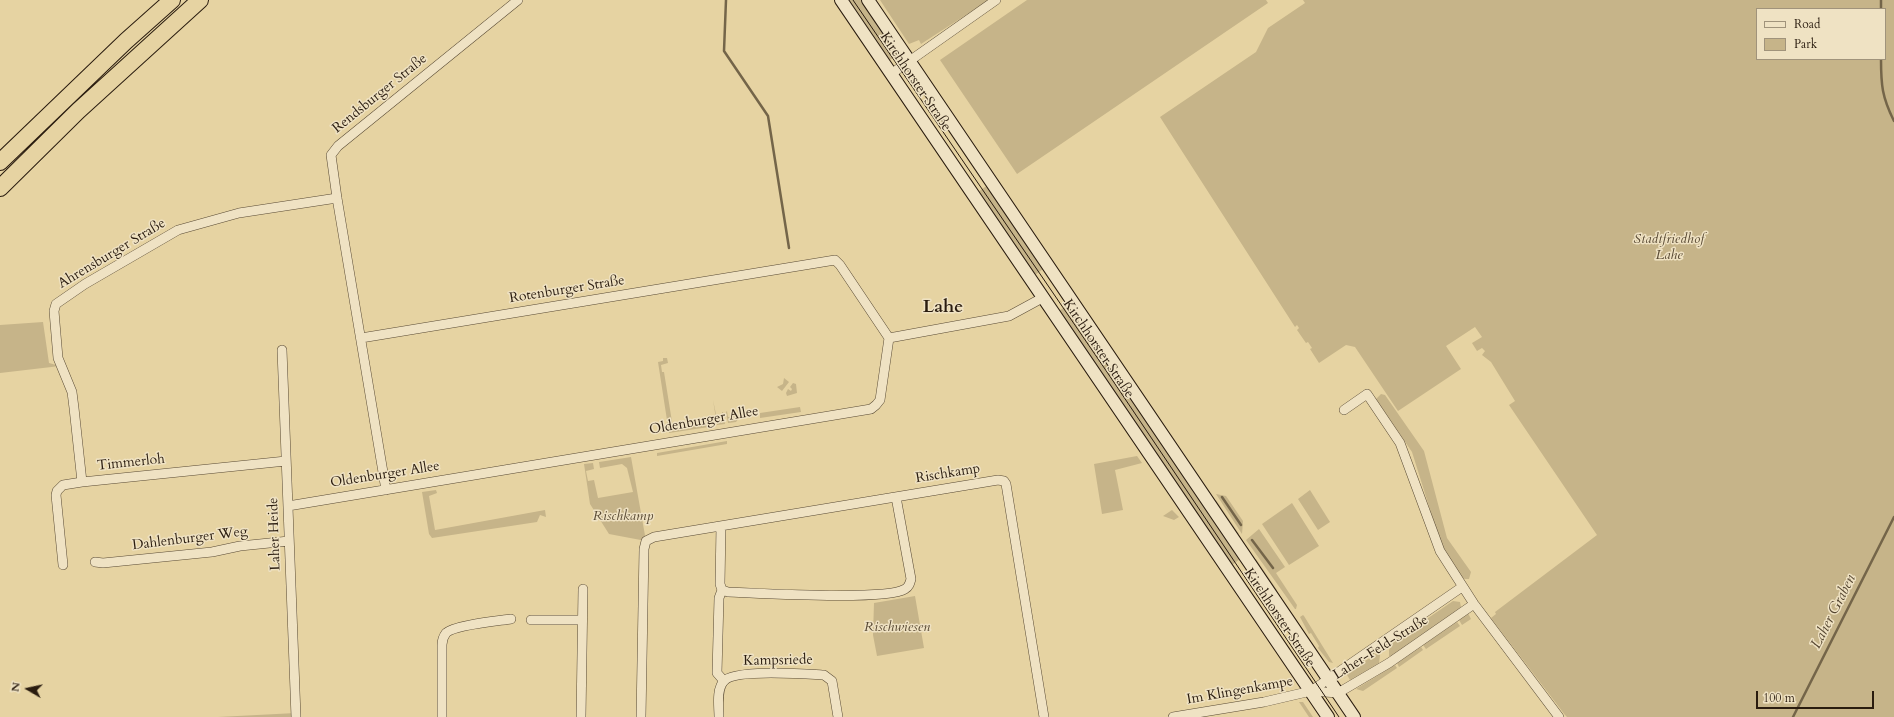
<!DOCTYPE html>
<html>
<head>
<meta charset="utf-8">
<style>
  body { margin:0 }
  #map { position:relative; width:1894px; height:717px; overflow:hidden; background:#e6d3a2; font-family:Cardo,serif }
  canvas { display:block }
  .legend { position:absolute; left:1756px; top:8px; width:130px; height:52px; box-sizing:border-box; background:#efe2c3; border:1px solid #a0937b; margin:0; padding:5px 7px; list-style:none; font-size:12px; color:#2a1c0f }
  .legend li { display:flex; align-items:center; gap:8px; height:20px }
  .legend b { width:20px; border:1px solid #a0937b }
  .north { position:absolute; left:8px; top:669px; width:40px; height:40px; -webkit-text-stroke:3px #efe2c3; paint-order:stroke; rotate:279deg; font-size:11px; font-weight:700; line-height:16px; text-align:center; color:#2a1c0f }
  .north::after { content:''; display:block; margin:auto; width:14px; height:18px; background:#2a1c0f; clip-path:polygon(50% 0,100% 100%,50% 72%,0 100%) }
  .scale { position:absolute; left:1756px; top:691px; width:118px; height:18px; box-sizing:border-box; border:2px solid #2a1c0f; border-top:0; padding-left:5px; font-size:12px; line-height:14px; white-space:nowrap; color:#2a1c0f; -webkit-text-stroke:3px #efe2c3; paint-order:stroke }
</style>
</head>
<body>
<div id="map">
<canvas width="1894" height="717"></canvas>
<ul class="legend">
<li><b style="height:5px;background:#efe2c3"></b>Road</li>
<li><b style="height:11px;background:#c6b489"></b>Park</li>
</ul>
<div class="north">N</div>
<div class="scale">100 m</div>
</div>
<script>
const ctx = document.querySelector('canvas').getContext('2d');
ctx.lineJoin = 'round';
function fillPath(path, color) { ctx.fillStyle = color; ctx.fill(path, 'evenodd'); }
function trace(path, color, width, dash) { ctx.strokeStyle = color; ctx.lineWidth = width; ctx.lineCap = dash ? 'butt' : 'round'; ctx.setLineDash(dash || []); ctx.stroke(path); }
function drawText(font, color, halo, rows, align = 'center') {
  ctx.font = font + ' Cardo,serif'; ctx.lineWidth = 3; ctx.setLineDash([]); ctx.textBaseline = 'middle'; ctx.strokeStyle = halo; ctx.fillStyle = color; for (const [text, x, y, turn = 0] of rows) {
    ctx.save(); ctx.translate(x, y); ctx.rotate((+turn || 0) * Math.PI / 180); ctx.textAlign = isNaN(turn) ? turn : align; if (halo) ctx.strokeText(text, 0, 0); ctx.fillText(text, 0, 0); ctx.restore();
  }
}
fillPath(new Path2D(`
  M849,0H863L900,53L890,60Z
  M880,0H989L921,44L919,40L909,44Z
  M1027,0H1266L1268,3L1017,174L940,60Z
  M1303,0H1894V717H1567L1565,715L1491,618L1496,614L1495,612L1597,535L1509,405L1515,401L1491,362L1482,355L1485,351L1482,348L1477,351L1472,343L1482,337L1475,327L1446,346L1461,369L1398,411L1355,347L1346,345L1319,363L1310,349L1312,348L1308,342L1306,343L1297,330L1299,328L1297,325L1295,327L1160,117L1256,52L1268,28L1305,3ZM1757,9H1885V59H1757Z
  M988,185L1046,267L1035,275L978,192Z
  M1067,305L1240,559L1232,565L1059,311Z
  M43,322L49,363L60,366L0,373V325Z
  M663,358H667L668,363L661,365L662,372H664L673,428L705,423L709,427L669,433L658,362L663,361Z
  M784,378L789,382L782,391L777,387L783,384Z
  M793,383L796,384L797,393L787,396L786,393L788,389L791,391L792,389L790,387Z
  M1381,394L1385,395L1424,451L1447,538L1471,572L1469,579H1465L1461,577L1443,551L1412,452L1376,399Z
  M713,400L717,419L723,418L722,412H723L725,424L717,425Z
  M800,407L801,412L760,418V413Z
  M739,409L741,415L736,422L728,423L726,412L727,411L728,417L739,415Z
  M727,441V444L657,456V453Z
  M1137,456L1142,463L1115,470L1123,510L1102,514L1094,464Z
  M631,457L646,541L609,534L590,504L584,464L593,463L594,469L586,471L588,481L594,480L598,498L633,492L627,468L622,464L600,468L599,462Z
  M436,490L437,493L429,496L435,530L545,510L546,517L540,515L537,522L432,538L429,534L422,492Z
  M1310,490L1330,522L1318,530L1298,499Z
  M1216,494L1226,496L1243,521L1242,534Z
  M1216,500L1239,534L1238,535L1214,501Z
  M1292,503L1319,546L1289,565L1262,524Z
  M1172,510L1179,517L1174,520L1163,516Z
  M1259,529L1285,567L1276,573L1297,605L1296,609H1295L1246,540Z
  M1256,559L1277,590L1276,591L1268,581L1255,560Z
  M915,596L924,648L877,656L873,635L874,603Z
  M1453,601L1460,602L1461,607L1453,615L1392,657L1389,656V650L1393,642Z
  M1468,613L1471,619L1462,625L1459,620Z
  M1303,615L1304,616L1333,663L1329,662L1318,648L1319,646L1311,633L1309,634L1300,617Z
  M1457,622L1460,626L1426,649L1423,645Z
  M1421,647L1423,650L1399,667L1397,663Z
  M1376,654L1380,655L1379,663L1350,680L1346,673Z
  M1395,665L1397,668L1363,691L1356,689Z
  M1299,702H1303L1313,717H1309Z
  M296,713V717H218Z`), '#c6b489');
trace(new Path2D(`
  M726,0L724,51L768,116L789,248
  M1881,9V0
  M1881,59C1881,85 1882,97 1894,121
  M1222,497L1241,525
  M1252,540L1273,568
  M1793,717L1894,517`), '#746549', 2.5);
const street = new Path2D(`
  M891,74L996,0
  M361,338L835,260L840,265L889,338
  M889,338L1009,316L1044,297
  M282,350L296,717
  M1344,410L1367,394L1400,443L1440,551L1474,604L1559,717
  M82,482L74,408L72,392L58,358L54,311L56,304L85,284L178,230L239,213L337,198
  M386,490L337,198L331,155L338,146L518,0
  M288,506L871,409L876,405L880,400L889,338
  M721,526L720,584L722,590L719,598L717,673L724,681
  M95,562L103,563L212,552L240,546L289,541
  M63,565L56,495L57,491L63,485L82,482L286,461
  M722,590L728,592C757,593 887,601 905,589C909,587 910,583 911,579L896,497
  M531,620H582
  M1311,691L1462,587
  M442,717V645C442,641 443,637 446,633C454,625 498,621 511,619
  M581,717L583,589
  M641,717L644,549L646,541L654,537L998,480L1004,481L1006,484L1044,717
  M719,717C719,707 716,689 724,681C734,669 806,674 824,675L832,681L838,717
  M1173,717L1264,702L1311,691L1338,693L1389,663L1474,604`);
const secondary = new Path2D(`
  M841,0L1328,717
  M868,0L1354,717`);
const highway = new Path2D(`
  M0,162L126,41L172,0
  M0,188L78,111L200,0`);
trace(street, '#594a34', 10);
trace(secondary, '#2a1c0f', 14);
trace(highway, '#2a1c0f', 18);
trace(street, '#efe2c3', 9);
trace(secondary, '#efe2c3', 12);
trace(highway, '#e6d3a2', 16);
trace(new Path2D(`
  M853,0L1107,372L1339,717`), '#2a1c0f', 1);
drawText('14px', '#2a1c0f', '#efe2c3', [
  ["Kirchhorster Straße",915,82,56],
  ["Rendsburger Straße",380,94,-39],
  ["Ahrensburger Straße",112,254,-31],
  ["Rotenburger Straße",567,290,-9],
  ["Kirchhorster Straße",1098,349,56],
  ["Oldenburger Allee",704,421,-10],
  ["Timmerloh",131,463,-6],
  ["Rischkamp",948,474,-9],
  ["Oldenburger Allee",385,475,-9],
  ["Laher Heide",275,534,-92],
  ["Dahlenburger Weg",190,539,-7],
  ["Kirchhorster Straße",1279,618,56],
  ["Laher-Feld-Straße",1381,648,-32],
  ["Kampsriede",778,661,-1],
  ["Im Klingenkampe",1240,691,-10]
]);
drawText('italic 14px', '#594a34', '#efe2c3', [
  ["Stadtfriedhof",1669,240],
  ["Lahe",1669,256],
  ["Rischkamp",623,517],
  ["Rischwiesen",897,628]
]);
drawText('italic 15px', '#554631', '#efe2c3', [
  ["Laher Graben",1834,612,-63]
]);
drawText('bold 18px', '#2a1c0f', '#efe2c3', [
  ["Lahe",943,308]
]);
</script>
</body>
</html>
